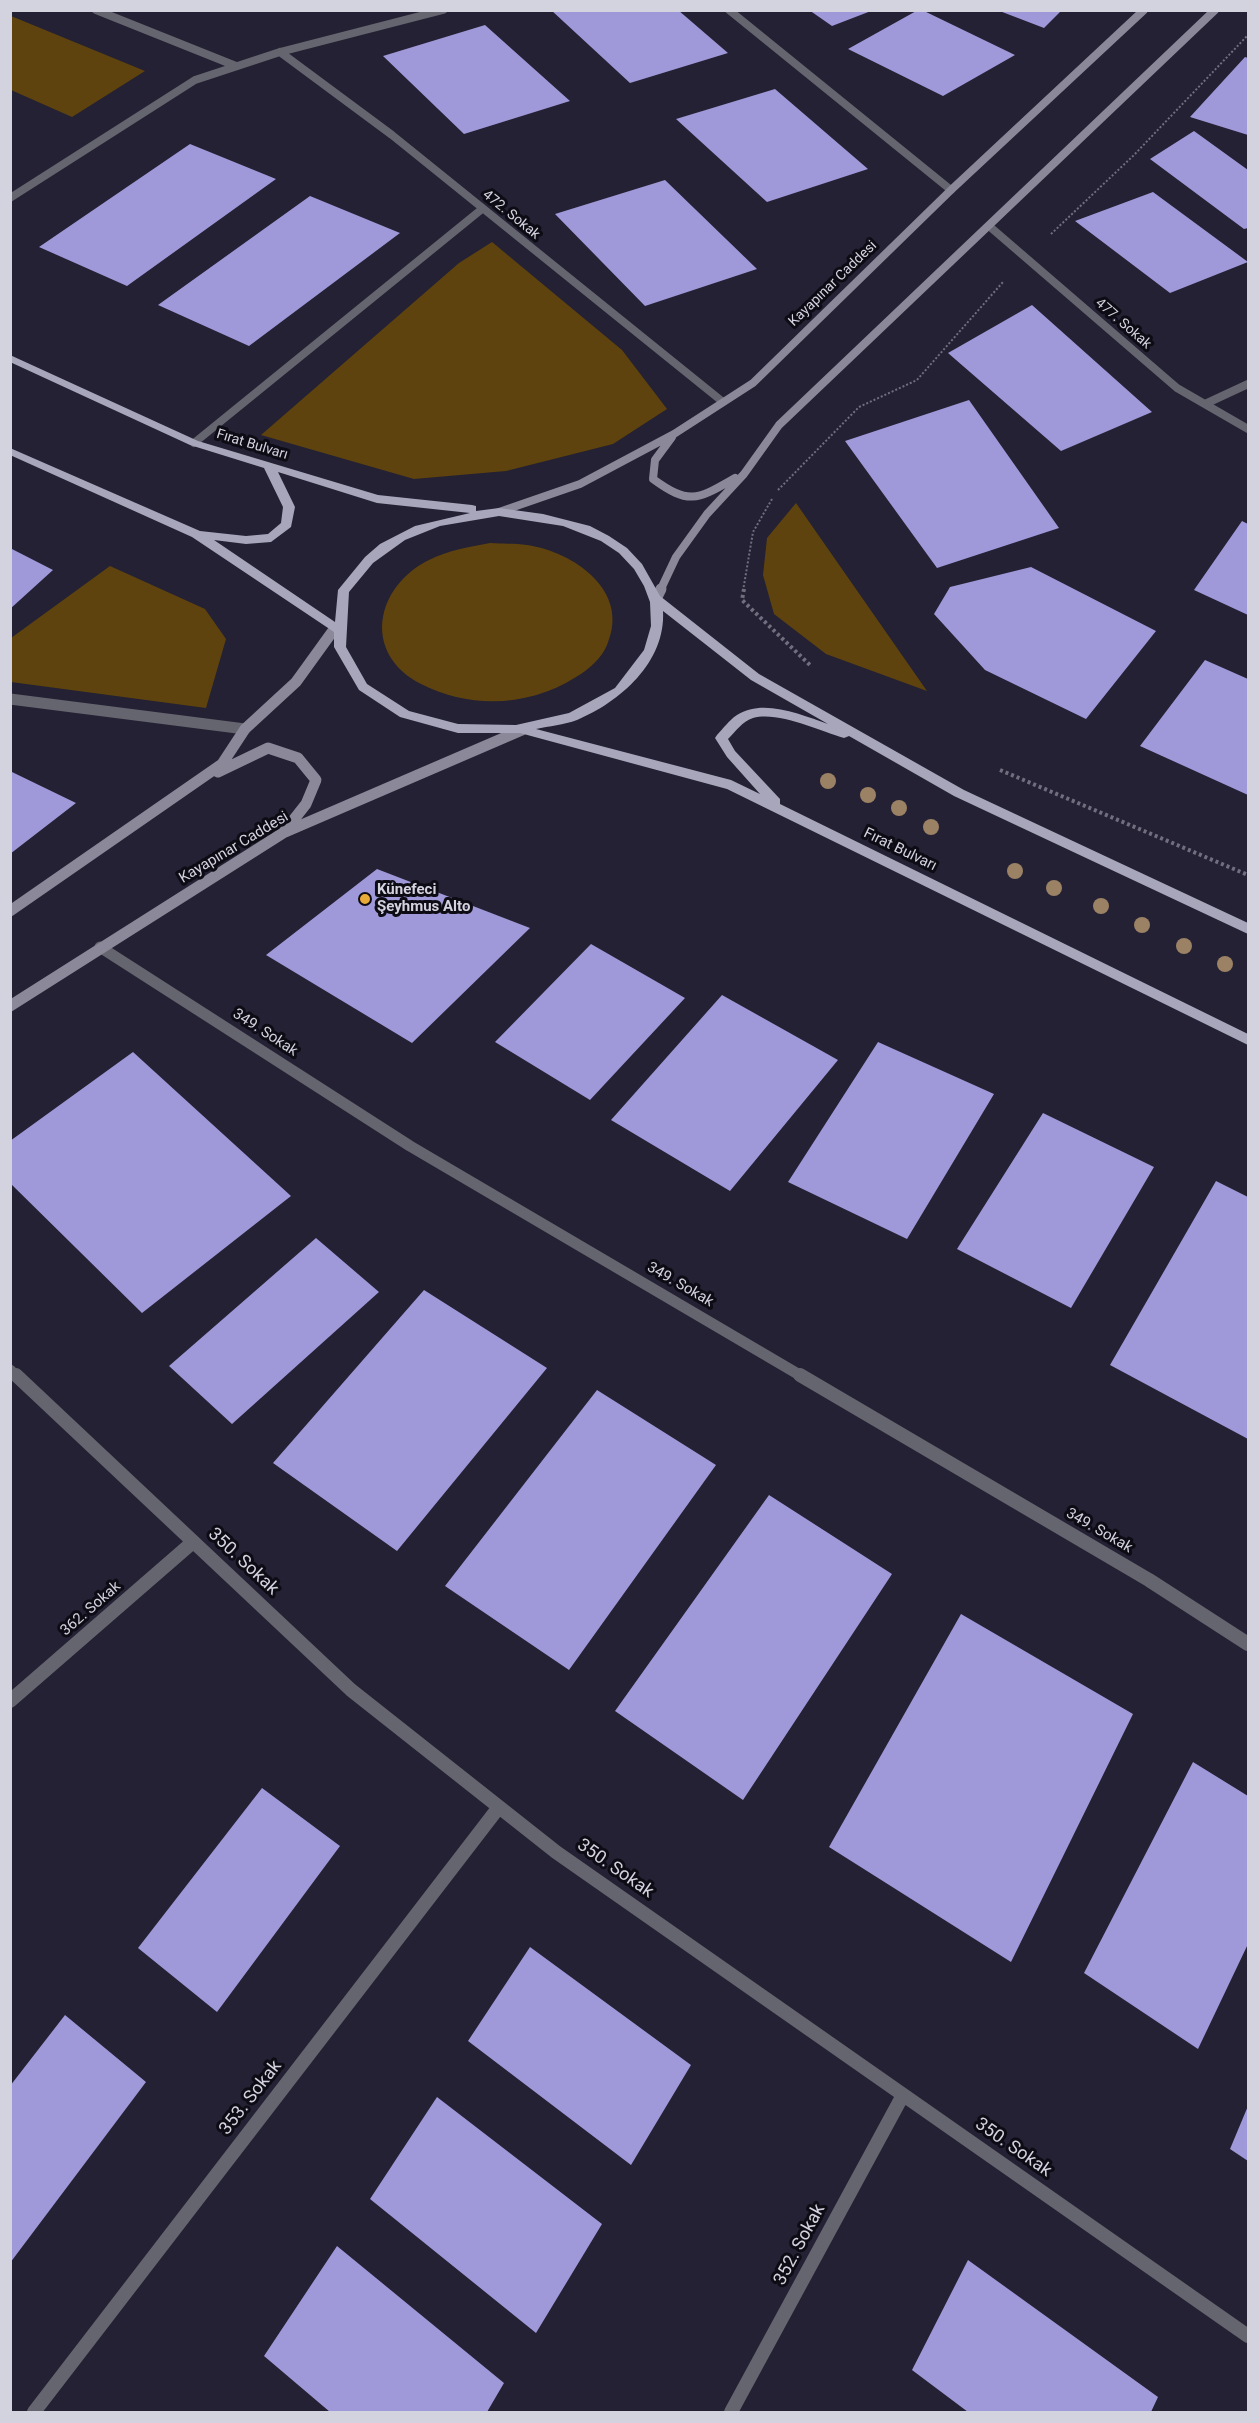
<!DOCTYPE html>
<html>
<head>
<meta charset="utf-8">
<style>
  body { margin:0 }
  #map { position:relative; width:1259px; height:2423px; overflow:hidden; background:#232133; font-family:Roboto,sans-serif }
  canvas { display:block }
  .frame { position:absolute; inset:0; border:12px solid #d3d2df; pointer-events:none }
</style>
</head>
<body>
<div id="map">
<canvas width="1259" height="2423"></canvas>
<div class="frame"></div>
</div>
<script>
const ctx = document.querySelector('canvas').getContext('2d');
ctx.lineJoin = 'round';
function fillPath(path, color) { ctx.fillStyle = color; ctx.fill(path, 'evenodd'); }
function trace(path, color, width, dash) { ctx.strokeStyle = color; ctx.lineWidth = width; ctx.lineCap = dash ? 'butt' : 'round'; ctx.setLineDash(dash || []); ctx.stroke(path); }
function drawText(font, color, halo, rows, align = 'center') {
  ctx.font = font + ' Roboto,sans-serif'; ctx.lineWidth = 6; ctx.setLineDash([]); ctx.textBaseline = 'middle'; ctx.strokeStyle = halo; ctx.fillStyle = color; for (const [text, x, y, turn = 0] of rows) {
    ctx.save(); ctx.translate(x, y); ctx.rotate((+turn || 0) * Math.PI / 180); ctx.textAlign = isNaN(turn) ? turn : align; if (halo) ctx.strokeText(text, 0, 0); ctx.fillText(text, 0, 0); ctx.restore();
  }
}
fillPath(new Path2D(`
  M11,16L145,71L72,117L11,90Z
  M492,242L622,350L667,409L613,444L506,471L414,479L261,435L459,263Z
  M796,503L927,691L826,654L774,614L763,575L767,538Z
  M490,543C502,544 515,543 527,545C574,552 631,591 607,645C602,658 588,670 576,677C529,707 470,709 421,684C361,653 376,586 429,560C449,550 469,547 490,543Z
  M110,566L205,609L226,639L206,708L11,682V638Z`), '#5f430e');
fillPath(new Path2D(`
  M551,10H678L728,53L630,83Z
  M809,10H871V11L832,26Z
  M918,10H922L1015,55L943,96L848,49Z
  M997,10H1062L1044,28Z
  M485,25L570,101L464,134L383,56Z
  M1245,57L1248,58V135L1190,117Z
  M775,89L868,169L767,202L676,119Z
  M1194,131L1248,170V228L1244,229L1150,159Z
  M190,144L276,179L127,286L39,247Z
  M665,180L757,269L645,306L555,214Z
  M1153,192L1248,262L1170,293L1075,221Z
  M310,196L400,233L249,346L158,305Z
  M1032,305L1152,412L1061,451L948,353Z
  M969,400L1059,528L937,568L845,441Z
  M1242,521L1248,524V615L1194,590Z
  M10,548L53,570L10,609Z
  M1031,567L1156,631L1086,719L985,670L934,614L950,587Z
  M1205,660L1248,679V795L1140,746Z
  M12,772L76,803L10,854V773Z
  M377,869L530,928L412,1043L266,955Z
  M591,944L685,998L590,1100L495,1042Z
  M722,995L838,1060L730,1191L611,1120Z
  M878,1042L994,1094L907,1239L788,1182Z
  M133,1052L291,1196L142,1313L10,1183V1141Z
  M1043,1113L1154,1167L1071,1308L957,1249Z
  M1216,1181L1248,1197V1439L1110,1365Z
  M316,1238L379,1292L232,1424L169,1366Z
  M424,1290L547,1368L397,1551L273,1463Z
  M597,1390L716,1465L569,1670L445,1586Z
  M769,1495L892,1574L743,1800L615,1711Z
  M961,1614L1133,1714L1011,1962L829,1847Z
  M1193,1762L1248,1796V1944L1198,2049L1084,1973Z
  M262,1788L340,1846L217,2012L138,1948Z
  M530,1947L691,2065L631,2165L468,2041Z
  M65,2015L146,2082L10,2263V2086Z
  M437,2097L602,2224L536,2333L370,2199Z
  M1248,2106V2161L1230,2149Z
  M337,2246L504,2383L487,2412H330L264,2356Z
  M968,2260L1158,2397L1151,2412H968L912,2370Z`), '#9f98d9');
trace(new Path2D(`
  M1051,234L1134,155L1248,35
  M778,490L859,407L917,380L1003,282
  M743,591L753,532L772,499`), '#716f7f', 2, [2, 2]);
trace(new Path2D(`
  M744,589L742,600L811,666
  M1000,770L1248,875`), '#716f7f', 4, [3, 3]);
trace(new Path2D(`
  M96,10L236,66
  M729,10L951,190
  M280,52L392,135L723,402
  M10,198L195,80L280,52L443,10
  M989,226L1177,388L1248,429
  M1205,404L1248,384
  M194,443L482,209`), '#65656f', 8);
trace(new Path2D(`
  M10,699L245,729
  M100,947L410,1146L803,1377
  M10,1370L17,1377`), '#65656f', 11);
trace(new Path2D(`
  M16,1375L351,1690L556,1852L1248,2336
  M800,1375L1149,1580L1248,1644
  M10,1701L193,1542
  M34,2412L499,1807
  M731,2412L903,2095`), '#65656f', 14);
trace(new Path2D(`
  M672,437L655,460L653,479C690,506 698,499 735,478
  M499,512L580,484L674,434L753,383L951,190L1144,10
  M660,591L676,557L707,514L744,474L779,425L1215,10`), '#8b8999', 8);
trace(new Path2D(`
  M656,599L661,589
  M218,772L268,748L298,758L316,780L306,804L284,832
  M10,911L222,764L245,729L296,682L335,628
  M10,1006L283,833L522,730`), '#8b8999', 11);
fillPath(new Path2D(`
  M10,355L198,441L378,495L472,505L476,506V511L499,508L543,514L590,526L609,536L627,548L642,564L660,596L759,674L964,790L1248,923V934L954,796L849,736L844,738C819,731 779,711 753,718C743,721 735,732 728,739L735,751L780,799V804L1248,1034V1045L727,789L520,733H458L400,717L359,690L334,647V632L192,537L10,455V448L200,531L246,536L268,534L281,523L283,507L264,468L190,445L10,362ZM278,472L377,503L470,513L415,526L380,544L365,557L338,590L335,622L214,540L246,544L271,542L291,527L295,507ZM499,516L563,526L601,541L619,553L634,569L644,586L650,602L651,626L644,650L615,688L569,713L516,725L458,724L409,711L367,684L346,647L349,592L373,563L405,540L440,526ZM663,611L751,680L828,724C802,715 763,698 737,715C729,720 723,729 717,735L715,738L727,757L760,794L731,780L536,729C549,726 564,725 577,720C620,702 666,662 663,611Z`), '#a7a6ba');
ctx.fillStyle = '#9b8264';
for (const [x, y] of [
  [828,781],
  [868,795],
  [899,808],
  [931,827],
  [1015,871],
  [1054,888],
  [1101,906],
  [1142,925],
  [1184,946],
  [1225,964]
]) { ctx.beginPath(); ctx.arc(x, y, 8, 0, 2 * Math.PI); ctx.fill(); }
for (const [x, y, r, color] of [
  [365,899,6,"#e9ab38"]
]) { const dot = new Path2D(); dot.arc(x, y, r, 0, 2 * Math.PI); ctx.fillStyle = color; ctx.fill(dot); trace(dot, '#0d0c14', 2); }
drawText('14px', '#d3d2df', '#0d0c14', [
  ["472. Sokak",511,215,39],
  ["Kayapınar Caddesi",833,284,-44],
  ["477. Sokak",1123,324,41],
  ["Fırat Bulvarı",252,445,17]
]);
drawText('15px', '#d3d2df', '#0d0c14', [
  ["Kayapınar Caddesi",234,848,-31],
  ["Fırat Bulvarı",900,850,26],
  ["349. Sokak",265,1033,33],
  ["349. Sokak",680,1285,30],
  ["349. Sokak",1099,1531,30],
  ["362. Sokak",91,1609,-41]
]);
drawText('bold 15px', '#d3d2df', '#0d0c14', [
  ["Künefeci",377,890],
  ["Şeyhmus Alto",377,907]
], 'left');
drawText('18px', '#d3d2df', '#0d0c14', [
  ["350. Sokak",243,1562,43],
  ["350. Sokak",615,1869,35],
  ["353. Sokak",251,2098,-52],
  ["350. Sokak",1013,2148,35],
  ["352. Sokak",800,2245,-62]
]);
</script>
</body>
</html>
